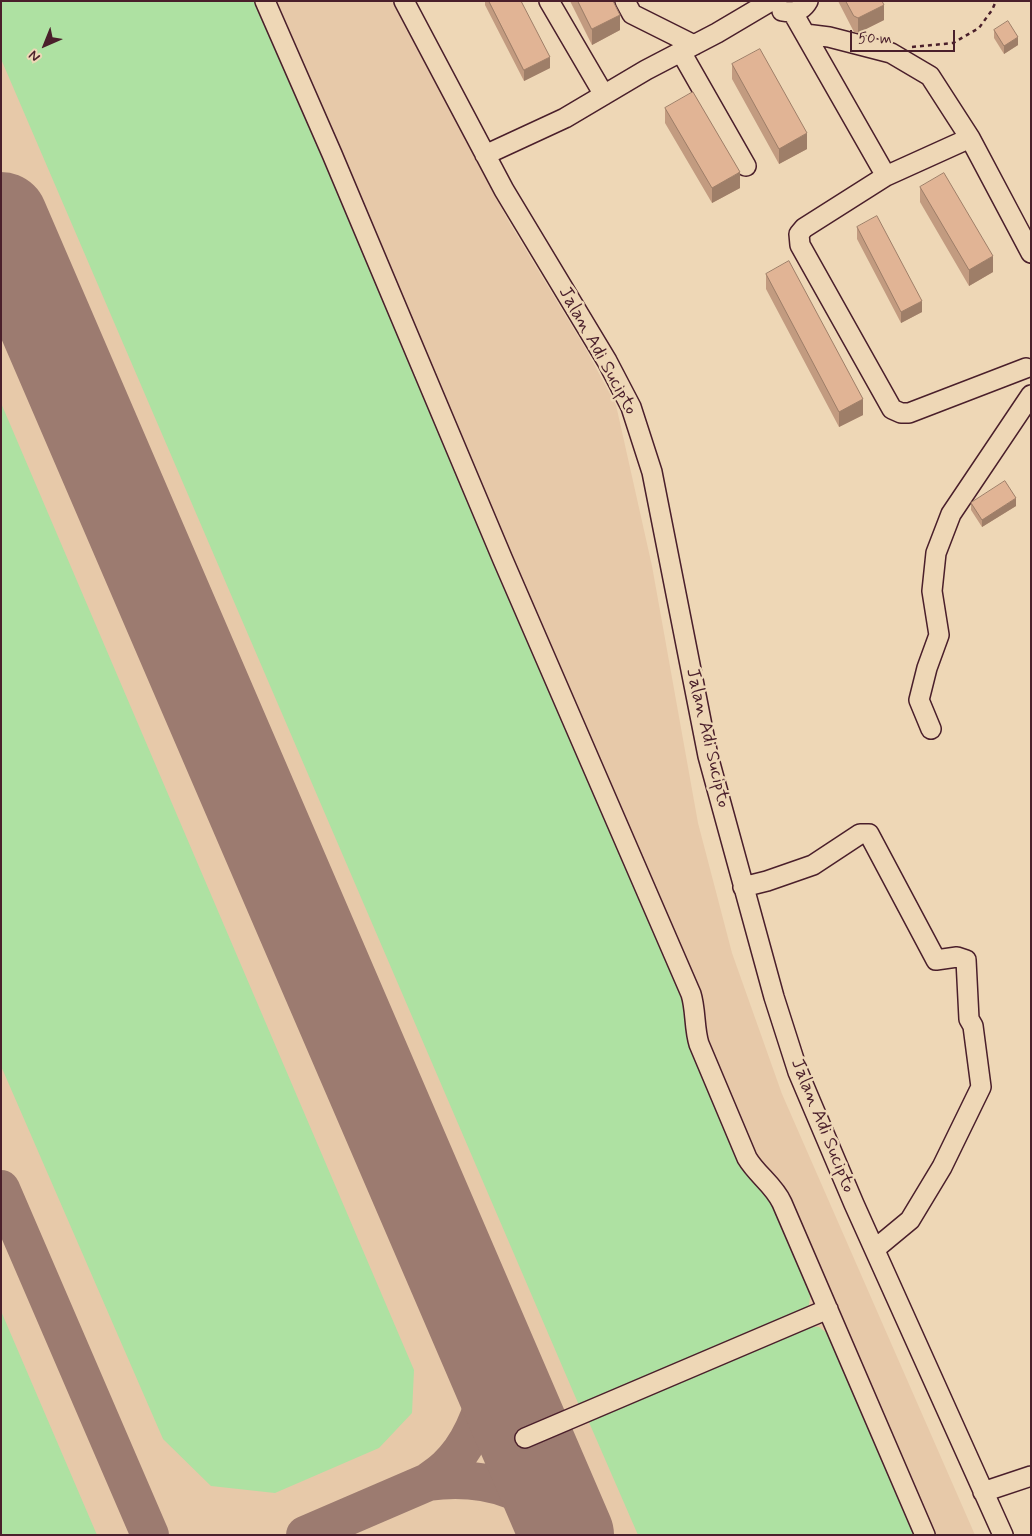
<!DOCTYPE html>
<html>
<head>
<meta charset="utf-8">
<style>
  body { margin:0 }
  #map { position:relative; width:1032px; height:1536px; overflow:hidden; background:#eed7b6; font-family:Mynerve,sans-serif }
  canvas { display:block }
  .frame { position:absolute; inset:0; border:2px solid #4a1f2b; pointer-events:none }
  .north { position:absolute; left:20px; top:20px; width:50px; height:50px; -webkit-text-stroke:4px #eed7b6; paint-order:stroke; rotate:224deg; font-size:14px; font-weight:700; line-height:20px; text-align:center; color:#4a1f2b }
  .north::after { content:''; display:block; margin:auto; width:18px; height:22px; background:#4a1f2b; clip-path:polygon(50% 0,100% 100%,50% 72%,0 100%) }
  .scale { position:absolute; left:850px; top:30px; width:105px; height:22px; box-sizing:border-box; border:2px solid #4a1f2b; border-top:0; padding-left:6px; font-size:15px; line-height:18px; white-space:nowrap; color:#4a1f2b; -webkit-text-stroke:4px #eed7b6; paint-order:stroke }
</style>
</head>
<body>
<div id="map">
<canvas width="1032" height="1536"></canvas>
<div class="frame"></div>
<div class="north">N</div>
<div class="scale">50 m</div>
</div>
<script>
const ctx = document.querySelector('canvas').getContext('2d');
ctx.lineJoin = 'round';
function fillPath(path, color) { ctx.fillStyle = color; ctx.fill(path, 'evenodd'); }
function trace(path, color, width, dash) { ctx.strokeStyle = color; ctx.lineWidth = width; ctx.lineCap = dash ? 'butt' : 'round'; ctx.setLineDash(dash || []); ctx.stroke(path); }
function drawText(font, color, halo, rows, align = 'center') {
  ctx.font = font + ' Mynerve,sans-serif'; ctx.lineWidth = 5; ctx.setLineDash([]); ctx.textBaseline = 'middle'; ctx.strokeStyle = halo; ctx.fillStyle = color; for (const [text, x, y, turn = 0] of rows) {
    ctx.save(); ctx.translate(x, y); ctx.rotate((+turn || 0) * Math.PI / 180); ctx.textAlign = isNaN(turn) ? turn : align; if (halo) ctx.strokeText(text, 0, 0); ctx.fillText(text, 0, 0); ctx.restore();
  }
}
fillPath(new Path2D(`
  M1,1H392L509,222L587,351L616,405L652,566L698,823L732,953L782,1094L975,1535H1Z`), '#e7c9a9');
fillPath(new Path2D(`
  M1,1H255L686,1001L690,1046L742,1166L772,1192L811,1289L809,1305L797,1316L581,1410L1,59Z
  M1,403L414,1370L412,1413L379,1448L275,1493L211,1486L163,1439L1,1066Z
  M1,1311L97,1535H1Z
  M804,1326L819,1327L832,1337L916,1535H638L588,1420Z`), '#aee1a2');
trace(new Path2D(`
  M1,1189L150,1535
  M428,1482C464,1477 504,1481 535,1503C546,1511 556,1522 566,1532
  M305,1535L428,1482C434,1477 441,1473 446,1468C468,1448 484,1413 487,1383C489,1368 484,1351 482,1337`), '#9c7b70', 38);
trace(new Path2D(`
  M1,219L567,1535`), '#9c7b70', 94);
const minor = new Path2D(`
  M265,1L332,154L503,560L691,994C696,1010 694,1028 699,1044L747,1158C757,1175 774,1185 782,1203L925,1535
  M404,1L504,190L607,361L631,407L652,472L708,756L774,997L798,1072L854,1204L1003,1535
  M549,1L604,95
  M625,1L632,14L694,45
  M782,11C793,13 802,12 808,1
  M793,13L886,176L804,228L799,234L800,245L892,409L901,413H909L1026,368
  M805,34L829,37L891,53L930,76L970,138L1031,253
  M681,52L746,166
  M485,155L565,118L646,70L717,33L771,1
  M886,176L970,138
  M931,729L919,700L927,668L939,635L932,591L936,553L951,514L1031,395
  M743,887L767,881L813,865L860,834H869L936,960L957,957L966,960L969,1019L973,1026L981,1087L942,1167L910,1220L875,1249
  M525,1438L828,1309
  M983,1492L1031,1476`);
trace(minor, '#4a1f2b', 22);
trace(new Path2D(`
  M912,47L953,43L979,28L992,10L996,1`), '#4a1f2b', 2.5, [4, 4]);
trace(minor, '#eed7b6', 19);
fillPath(new Path2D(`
  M485,1H521L550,68L524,81L485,5Z
  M570,1H613L620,30L592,45Z
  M838,1H882L884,20L858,33L854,32Z
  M994,30L1018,45L1004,54L994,38Z
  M732,64L807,149L779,164L732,79Z
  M665,108L740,188L712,203L665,123Z
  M920,187L993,272L969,286L920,202Z
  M857,227L922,312L901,323L857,239Z
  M766,274L863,415L839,427L766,289Z
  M971,503L1016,506L982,527L971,510Z`), '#c29b80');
fillPath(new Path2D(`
  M884,5V20L858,33V18Z
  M620,15V30L592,45V29Z
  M1018,37V45L1004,54V46Z
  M550,57V68L524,81V70Z
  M807,133V149L779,164V149Z
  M740,172V188L712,203V188Z
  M993,256V272L969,286V270Z
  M922,301V312L901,323V312Z
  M863,399V415L839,427V412Z
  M1016,498V506L982,527V520Z`), '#9e7e68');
const building = new Path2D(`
  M489,1H521L550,57L524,70Z
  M578,1H613L620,15L592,29Z
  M846,1H882L884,5L858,18L854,16Z
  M1008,21L1018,37L1004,46L994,30Z
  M760,49L807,133L779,149L732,64Z
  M693,92L740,172L712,188L665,108Z
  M944,173L993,256L969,270L920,187Z
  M877,216L922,301L901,312L857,227Z
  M789,261L863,399L839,412L766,274Z
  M1005,481L1016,498L982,520L971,503Z`);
fillPath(building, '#e1b495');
trace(building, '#9e7e68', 1);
drawText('19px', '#4a1f2b', '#eed7b6', [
  ["Jalan Adi Sucipto",597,351,61],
  ["Jalan Adi Sucipto",707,738,77],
  ["Jalan Adi Sucipto",822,1126,68]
]);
</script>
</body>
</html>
